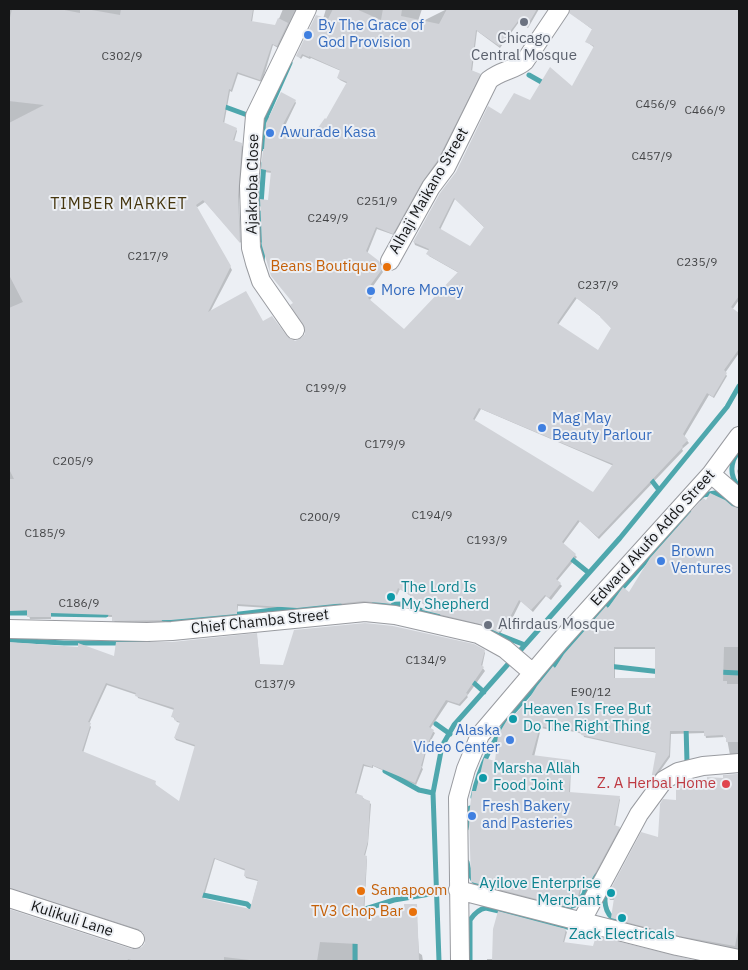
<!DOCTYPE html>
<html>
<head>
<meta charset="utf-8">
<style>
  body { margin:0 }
  #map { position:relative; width:748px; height:970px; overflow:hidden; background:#eceff4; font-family:"IBM Plex Sans",sans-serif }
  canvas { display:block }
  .frame { position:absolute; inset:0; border:10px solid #151617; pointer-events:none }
</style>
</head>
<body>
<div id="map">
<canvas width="748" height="970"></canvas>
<div class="frame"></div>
</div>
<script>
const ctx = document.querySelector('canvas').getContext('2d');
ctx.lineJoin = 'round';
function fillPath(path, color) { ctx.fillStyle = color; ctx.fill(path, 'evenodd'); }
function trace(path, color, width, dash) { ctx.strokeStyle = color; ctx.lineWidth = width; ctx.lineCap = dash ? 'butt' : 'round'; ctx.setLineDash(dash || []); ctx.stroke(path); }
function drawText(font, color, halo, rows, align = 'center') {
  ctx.font = font + ' "IBM Plex Sans",sans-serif'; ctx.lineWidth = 4; ctx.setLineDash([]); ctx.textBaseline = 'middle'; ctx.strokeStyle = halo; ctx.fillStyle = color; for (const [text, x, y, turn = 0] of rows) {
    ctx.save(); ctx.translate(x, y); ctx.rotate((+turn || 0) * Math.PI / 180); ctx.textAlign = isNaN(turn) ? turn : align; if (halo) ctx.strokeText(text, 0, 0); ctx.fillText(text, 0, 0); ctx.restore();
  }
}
fillPath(new Path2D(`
  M9,9H254L252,22L276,26L283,9H296L297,10L278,48L273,45L262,82L238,74L232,92L230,91L224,124L236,129L237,131L234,142L241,144L243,147L239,200L241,243L205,202L196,208L232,270L210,312L263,323L286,337L297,342L306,334L305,325L294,304L269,202L272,173L264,172L262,169L264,150L295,101L296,103L283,130L311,140L326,121L348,84L340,80L338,78L341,71L311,58L310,59L303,56L301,59L298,56L323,19L326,9H422L417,24L447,9H539L528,28L519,22L500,48L477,31L472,72L480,75L481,77L438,164L394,235L377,229L367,254L378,262L383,272L371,289L375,294L369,301L404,331L459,273L429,256L428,254L430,251L415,245L414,242L501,115L530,101L572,88L595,48L587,42L593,30L573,15L577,9H739V300L732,310L739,315V353L725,373L727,376L714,398L709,395L684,437L689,443L682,449L683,451L599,539L580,521L563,544L577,557L557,581L562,586L551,600L546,596L533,612L521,601L510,623L506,621L500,635L483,626L425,613L423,610L425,605L400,589L392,606L299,610L238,606L237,616L173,623H115L113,617L51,615V619H30L28,612L9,613ZM455,199L485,228L470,247L440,230ZM577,298L601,317L612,329L598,352L558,325ZM481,409L614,466L593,493L474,421Z
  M739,467V479L737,471Z
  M739,509V756L730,755L727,739L725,737L706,738L705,733L671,734L670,757L653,781L657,753L584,737L583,734L557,728L556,731L541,728L534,757L570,761L571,764L570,794L619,797L620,800L615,827L619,828L621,830L588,890L582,886L577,907L573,905L572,910L474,884L472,882L477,793L496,762L514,717L608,609L736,510ZM615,649H656V679H615Z
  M257,637L260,665L284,667L484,651L485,653L482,667L485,671L467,696L468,697L460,706L448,702L430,729L435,733L427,748L422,768L423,769L416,785L373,766V768L364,766L356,795L362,797L371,804L368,844L365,856L367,859L364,917H392L416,905L419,953L422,955L423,961H9V910L131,950L143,948L146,943L145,934L141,931L14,890H9V724L14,709L9,707V643L79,648L115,657L173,643ZM107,685L137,695L138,698L174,710L173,717L177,722L181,723L175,738L176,740L196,747L180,803L156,787L155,782L83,753L91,727L89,724ZM215,859L246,871L245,876L246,878L258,881L250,911L203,900Z
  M739,774V950L682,938L614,920L612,918L615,900H610L609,898L659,838L677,801L708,784L725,779V776Z
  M565,930L567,932L564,943L692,961H487V959H493Z`), '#0003');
trace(new Path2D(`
  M529,75L545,84
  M220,105L250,116
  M264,149L267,115L290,63
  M261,204L264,163
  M261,213L260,236L261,240L264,241L262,262
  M739,451C730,462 729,476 739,487
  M649,477L659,490
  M700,498L703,495L715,493L739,509
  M568,556L589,573
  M373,605L401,604L438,616
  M9,613H33
  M44,614L106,615
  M164,619L181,621L290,608L340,606
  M487,630L525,645
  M9,640L64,643H120L148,640
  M608,666L661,672
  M717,672L739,673
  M474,683L484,692
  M436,724L450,734
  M686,725L687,763
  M385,771L419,790L433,793
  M473,797C479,765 495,738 514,711L689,512
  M466,829L470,808
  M467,862C469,872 472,884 482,888
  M606,890C603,904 606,919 622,923
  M198,894L247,904L252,909H256
  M557,908H567L575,905L584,894L587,884L599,874
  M359,911L394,900L436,893
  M355,961V938
  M439,961L433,793L442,746L454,725L620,538L727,407L739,386
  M470,961V920C474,914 479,909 486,908L593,933`), '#4ea7ad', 5);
fillPath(new Path2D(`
  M12,9H59L80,13V9H86L120,15L121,9H253L251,21L275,25L278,18L288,23L277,46L272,44L260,80L237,72L231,90L229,89L223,122L237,128L233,140L242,143L238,196L240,243L203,200L196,205L231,266L208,312L246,291L263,321L272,316L287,336L295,341L301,338L305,334V329L290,305L293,303L271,276L262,246L260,199L268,200L271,171L261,169L263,149H264L266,123L281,92L296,100L281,128L310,139L325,118L326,119L347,82L337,78L340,70L309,56V57L302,54L300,58L296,56L316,15L328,19L333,9H356L381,20L383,9H402L401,16L439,24L447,9H537L527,26L518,21L499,46L476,30L471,70L481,74L437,161L422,182L393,234L376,227L366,251L379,261L383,268L369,287L374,290L368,298L404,329L458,272L426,254L429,249L413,242L440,193L456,172L488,106L501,114L514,93L530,100L550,67L572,86L594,46L585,42L592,29L569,13L570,9H739V296L731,307L739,313V349L724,370L727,373L713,397L707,393L683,434L688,440L682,446L683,447L598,537L578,520L562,542L576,554L556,579L561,583L549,598L545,595L531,610L519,600L508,621L504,620L499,633L480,624L422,610L424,604L398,588L391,604L364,601L297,608L237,604V614L171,620L112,621V615L51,613V617H27V610L9,611V479H14L9,469V308L23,302L9,275V123L44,105L9,101V22ZM454,198L484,227L470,246L439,228ZM575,297L600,316V317L611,328L598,350L557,323ZM479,408L576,449L613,464L593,492L473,419Z
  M710,493L725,500L732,506L739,508V647H724L723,681H727V684H739V742H726V737H723V735L704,736V731H670L669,755L651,780L656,752L581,735L582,732L556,726L555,729L540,726L532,755L571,760L569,792L620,796L614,825L620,827L587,888L581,884L576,905L572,903L571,908L471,882L469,815L472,791H476L484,758L495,761L498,735L507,720L511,715L513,716L527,702L537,686L553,666L555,668L564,654L586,629L606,606L608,608L623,587L629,592L650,558L703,498L706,500ZM614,647H655V678H614Z
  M365,623L393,626L474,644L485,650L481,665L484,667L466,693L468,694L459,704L446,700L429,727L434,730L427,745L421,766H422L415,783L372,765V767L363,764L355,793L363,796L362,798L370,801L368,841L364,855L367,856L363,915L390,916V909H404V904H417L419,961H358V944L320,942L317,961H258L224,957V961H135L128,959L127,961H9V909L132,949H137L142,947L145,943V937L143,932L138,929L9,888V642L78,647V643L114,656L116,642H172L257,633L260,664L283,665L294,630ZM106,683L136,693L135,696L174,708L171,717L175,718L174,720L180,722L174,738L195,745L179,801L155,784L156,781L82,751L91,723L88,722ZM214,858L245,869L244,876L258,880L250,909L202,898Z
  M739,774V925L735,946L679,936L611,918L614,898H607V896L641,832L658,837L660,804L663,799L676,800V785L682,782H707V777L723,778V775Z
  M498,911L566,929L563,942L593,946L596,936L698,961H492L493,929Z`), '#d1d3d8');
const street = new Path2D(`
  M390,261L431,187L446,167L489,80C501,70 515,70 525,61L560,9
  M295,330L261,281L255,263L251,248L249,186L255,116L307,9
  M711,474L739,498
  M9,629L147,632L172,631L365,612L395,615L478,634L505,649L533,673
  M458,890L677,946L739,959
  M9,898L135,939
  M581,922L639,814L664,780L678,772L703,766L739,763
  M460,961L458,798L466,769L480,735L560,641L711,474L739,436`);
trace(street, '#999ba0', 20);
trace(street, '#fff', 18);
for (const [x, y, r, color] of [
  [524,22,5,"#6b7280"],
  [308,35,5,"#3f7fe0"],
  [270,133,5,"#3f7fe0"],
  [387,267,5,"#e8710a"],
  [371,291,5,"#3f7fe0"],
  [542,428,5,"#3f7fe0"],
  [661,561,5,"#3f7fe0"],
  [391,597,5,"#0f9aa8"],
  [488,625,5,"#6b7280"],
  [513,719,5,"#0f9aa8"],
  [510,740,5,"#3f7fe0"],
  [483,778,5,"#0f9aa8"],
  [726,784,5,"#e0444e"],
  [472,816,5,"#3f7fe0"],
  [361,891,5,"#e8710a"],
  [611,893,5,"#0f9aa8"],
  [413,912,5,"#e8710a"],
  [622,918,5,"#0f9aa8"]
]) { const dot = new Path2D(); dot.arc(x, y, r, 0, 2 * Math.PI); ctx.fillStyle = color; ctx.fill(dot); trace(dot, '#eceff4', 2); }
drawText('12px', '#444547', null, [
  ["C302/9",122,57],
  ["C456/9",656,105],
  ["C466/9",705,111],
  ["C457/9",652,157],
  ["C251/9",377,202],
  ["C249/9",328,219],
  ["C217/9",148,257],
  ["C235/9",697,263],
  ["C237/9",598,286],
  ["C199/9",326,389],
  ["C179/9",385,445],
  ["C205/9",73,462],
  ["C194/9",432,516],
  ["C200/9",320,518],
  ["C185/9",45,534],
  ["C193/9",487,541],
  ["C186/9",79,604],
  ["C134/9",426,661],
  ["C137/9",275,685],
  ["E90/12",591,693]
]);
drawText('15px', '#366cbe', '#eceff4', [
  ["By The Grace of",318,26],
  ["God Provision",318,43],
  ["Awurade Kasa",280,133],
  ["More Money",381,291],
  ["Mag May",552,419],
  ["Beauty Parlour",552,436],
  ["Brown",671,552],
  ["Ventures",671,569],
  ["Alaska",500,731,"right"],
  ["Video Center",500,748,"right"],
  ["Fresh Bakery",482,807],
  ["and Pasteries",482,824]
], 'left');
drawText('15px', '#5b616d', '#eceff4', [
  ["Chicago",524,39],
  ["Central Mosque",524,56],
  ["Alfirdaus Mosque",498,625,"left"]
]);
drawText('15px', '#151617', '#eceff4', [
  ["Ajakroba Close",253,184,-89],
  ["Alhaji Maikano Street",429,191,-60],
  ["Edward Akufo Addo Street",653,538,-48],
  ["Chief Chamba Street",260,622,-6],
  ["Kulikuli Lane",72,919,18]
]);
drawText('15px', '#c56008', '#eceff4', [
  ["Beans Boutique",377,267],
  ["Samapoom",371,891,"left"],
  ["TV3 Chop Bar",403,912]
], 'right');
drawText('15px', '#0d838f', '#eceff4', [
  ["The Lord Is",401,588],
  ["My Shepherd",401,605],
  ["Heaven Is Free But",523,710],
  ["Do The Right Thing",523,727],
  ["Marsha Allah",493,769],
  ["Food Joint",493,786],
  ["Ayilove Enterprise",601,884,"right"],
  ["Merchant",601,901,"right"],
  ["Zack Electricals",622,935,"center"]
], 'left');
drawText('15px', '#be3a42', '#eceff4', [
  ["Z. A Herbal Home",716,784]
], 'right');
ctx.letterSpacing = '1px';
drawText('16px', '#46360e', '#eceff4', [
  ["TIMBER MARKET",119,204]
]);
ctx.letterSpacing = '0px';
</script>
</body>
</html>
